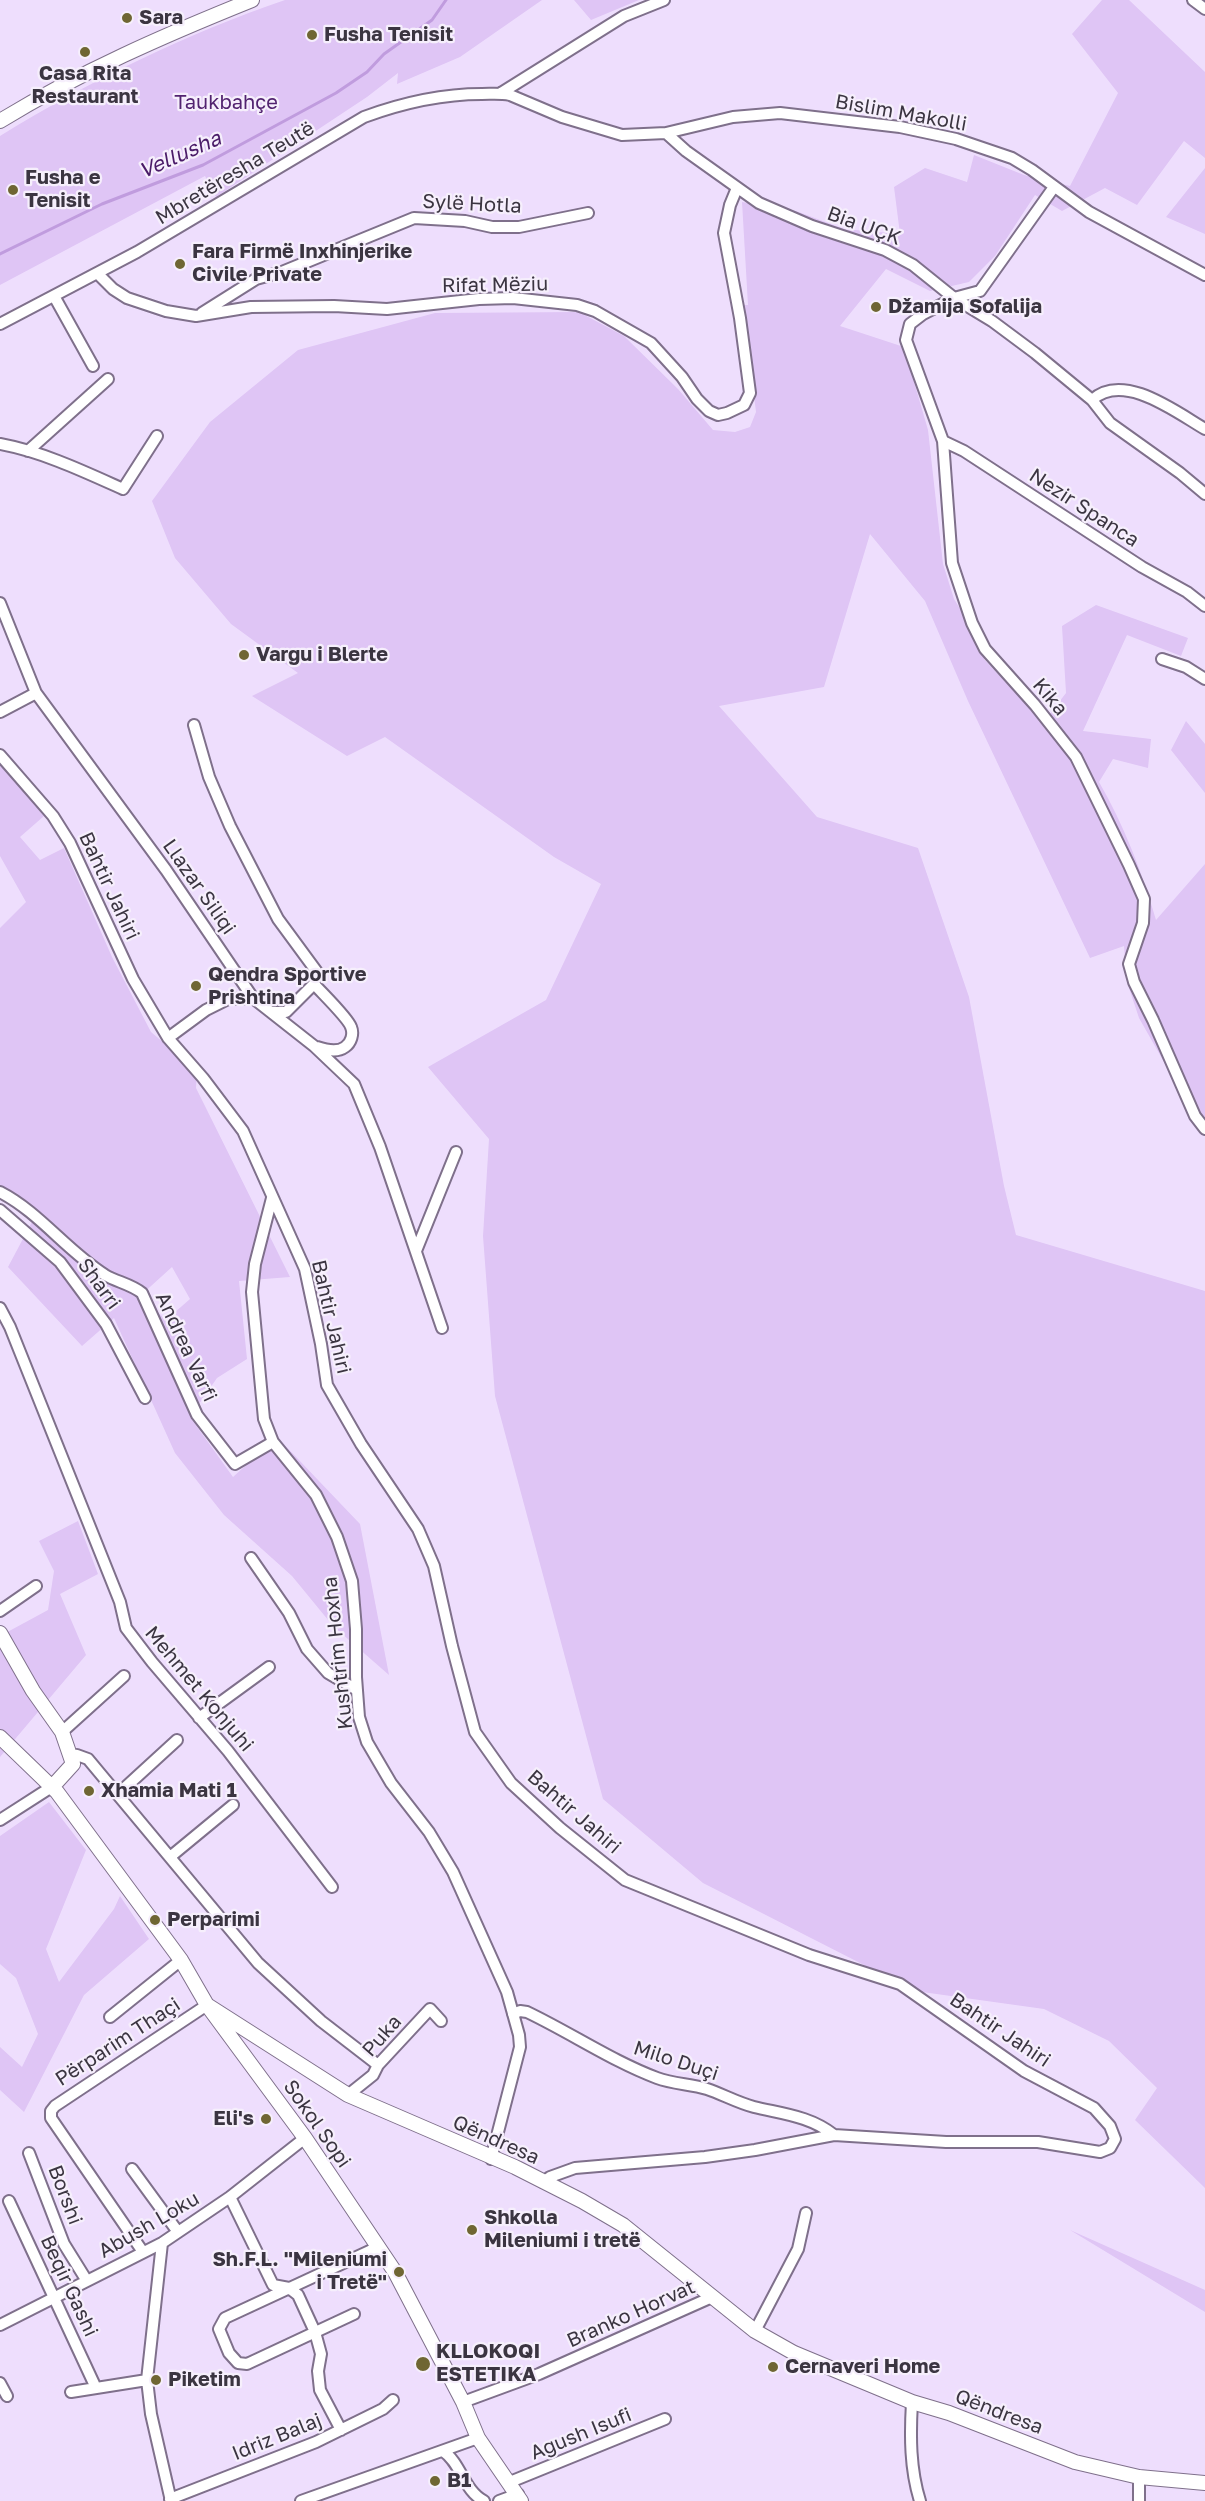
<!DOCTYPE html>
<html>
<head>
<meta charset="utf-8">
<style>
  body { margin:0 }
  canvas { display:block; background:#eedefd }
</style>
</head>
<body>
<canvas width="1205" height="2501"></canvas>
<script>
const ctx = document.querySelector('canvas').getContext('2d');
ctx.lineJoin = 'round';
function fillPath(path, color) { ctx.fillStyle = color; ctx.fill(path, 'evenodd'); }
function trace(path, color, width, dash) { ctx.strokeStyle = color; ctx.lineWidth = width; ctx.lineCap = dash ? 'butt' : 'round'; ctx.setLineDash(dash || []); ctx.stroke(path); }
function drawText(font, color, halo, rows, align = 'center') {
  ctx.font = font + ' "Golos Text",sans-serif'; ctx.lineWidth = 4.5; ctx.setLineDash([]); ctx.textBaseline = 'middle'; ctx.strokeStyle = halo; ctx.fillStyle = color; for (const [text, x, y, turn = 0] of rows) {
    ctx.save(); ctx.translate(x, y); ctx.rotate((+turn || 0) * Math.PI / 180); ctx.textAlign = isNaN(turn) ? turn : align; if (halo) ctx.strokeText(text, 0, 0); ctx.fillText(text, 0, 0); ctx.restore();
  }
}
fillPath(new Path2D(`
  M285,0H542L460,57L397,84L398,73L367,97L216,197L205,176L0,285V136C89,81 186,34 285,0Z
  M574,0H639L591,20Z
  M1102,0H1129L1205,72V158L1184,141L1137,205L1105,188L1062,211L1035,195L995,256L969,282L930,291L886,269L840,326L904,347L928,430L943,564L954,599L985,649L984,659L1043,723L1066,693L1062,626L1096,605L1188,638L1181,656L1127,635L1083,731L1151,739L1148,768L1113,759L1099,782C1124,825 1142,872 1156,920L1205,864V1123L1193,1113L1139,1018L1127,982L1124,946L1090,958L968,701L925,601L870,534L824,687L719,706L817,817L918,848L969,997L1004,1186L1016,1235L1205,1291V2188L1135,2120L1157,2088L1109,2041L1044,2009L915,1991L703,1883L603,1799L495,1396L483,1236L489,1139L428,1067L546,1000L601,884L554,857L385,737L347,756L252,696L298,673L231,624L175,558L152,501L210,422L298,350L435,313L579,312L624,336L678,389L713,430L735,432L750,427L756,412L743,305H748L742,202L796,211L844,229L900,234L894,187L925,168L967,182L974,155L1024,175L1070,186L1118,93L1072,34Z
  M1205,168V234L1166,217Z
  M1186,721L1205,744V793L1171,750Z
  M0,765L44,816L20,837L40,860L64,848L112,957L151,1032L197,1071L196,1088L290,1277L239,1281L247,1359L217,1378L190,1417L233,1477L277,1437L360,1524L389,1675L333,1626L292,1576L224,1515L175,1453L114,1318L82,1346L8,1267L33,1220L0,1197V928L26,902L0,856ZM172,1267L190,1299L166,1320L140,1296Z
  M78,1521L98,1574L60,1594L86,1655L0,1757V1636L48,1610L54,1571L39,1541Z
  M49,1802L86,1850L46,1949L59,1982L114,1909L120,1896L149,1939L84,1995L24,2112L0,2090V2047L22,2067L38,2034L16,1978L0,1964V1836Z
  M1070,2230L1205,2290V2312Z`), '#dfc5f5');
trace(new Path2D(`
  M0,254L102,204L203,165L336,93L367,72L384,54L432,20L446,0`), '#c09cde', 3);
const minor = new Path2D(`
  M1193,0L1205,9
  M501,93L624,16L664,0
  M666,133L686,151L759,203L812,226L885,250L913,265L954,298L992,321L1035,353L1092,400L1110,423L1180,473L1205,494
  M1054,187L980,291L954,298L923,314L910,324L906,340L943,441L952,563L972,623L985,649L1035,705L1076,757L1129,865L1144,899L1143,923L1129,964L1134,982L1153,1020L1195,1116L1205,1129
  M98,274L113,289L127,298L166,311L196,316L251,307L334,306L387,309L479,299L513,298L577,305L595,311L651,343L682,377L697,399L709,411L718,415L727,413L744,405L750,393L740,318L724,233L730,205L737,188
  M54,296L93,366
  M202,313L256,279L282,272L414,218L465,221L492,227H519L588,213
  M0,324L137,252L364,117C402,103 441,94 482,94C492,94 500,93 510,95L562,117L622,135L666,133L733,117L780,113L900,127L956,139L1012,158L1032,170L1089,212L1205,275
  M1092,400C1123,371 1176,412 1205,429
  M943,441L964,451L1142,567L1187,592L1205,606
  M0,444C43,452 83,471 123,489L157,436
  M28,451L108,379
  M0,603L36,693L166,870L253,998L314,1046L354,1084L380,1147L442,1328
  M1162,659L1186,667L1205,679
  M0,712L36,693
  M194,725L209,777L230,826L278,919L317,972L314,984L286,1012H272
  M0,755L53,816L70,843L133,979L168,1038L203,1078L243,1131L305,1269L321,1344L327,1385L361,1444L418,1529L434,1566L452,1646L475,1732L511,1783L560,1828L625,1880L809,1955L900,1984L1024,2071L1094,2108L1110,2126L1115,2139L1110,2148L1100,2152L1038,2142H946L834,2135L755,2150L705,2157L575,2168L550,2177L543,2182
  M314,984C322,993 348,1018 351,1027C354,1034 351,1043 345,1047C337,1053 326,1050 317,1047
  M168,1038L206,1010L228,999L253,998
  M0,1192C39,1212 67,1251 105,1275C117,1282 131,1284 142,1293L197,1415L235,1464L273,1442
  M272,1198L255,1264L252,1292L264,1419L273,1442L316,1495L337,1537L352,1581L356,1629V1677L359,1717L367,1742L391,1783L429,1832L453,1872L507,1992L519,2035L520,2047L491,2159
  M0,1210L60,1262L106,1324L145,1398
  M416,1251L456,1152
  M0,1308L10,1327L120,1602L126,1628L152,1662L228,1751L332,1887
  M251,1558L289,1613L307,1649L328,1673L357,1690
  M0,1611L36,1586
  M199,1718L269,1667
  M62,1732L124,1676
  M73,1764L77,1755L88,1759L258,1963L321,2021L378,2065
  M118,1794L177,1740
  M0,1820L53,1786
  M170,1857L233,1805
  M513,2014L520,2011L527,2012C571,2033 612,2061 657,2078C673,2084 691,2084 707,2089C722,2094 738,2103 754,2107C783,2114 810,2116 834,2135
  M110,2017L181,1960
  M348,2095L373,2075L378,2065L430,2009L441,2021
  M29,2153L64,2244L87,2281
  M132,2169L178,2232
  M230,2197L273,2285L289,2288L298,2295L315,2332L321,2354L318,2371L320,2390L341,2430
  M9,2201L96,2388
  M162,2243L147,2380L151,2414L171,2501
  M143,2252L51,2118V2111L55,2106L207,2005
  M354,2314L247,2364L238,2363L229,2353L219,2329L225,2318L378,2247
  M0,2325L162,2243L230,2197L305,2138
  M755,2331L798,2249L806,2213
  M0,2383L7,2396
  M71,2392L147,2380
  M463,2402L539,2374L712,2297
  M912,2402C910,2436 910,2469 920,2501
  M443,2451C461,2463 464,2491 484,2501
  M510,2482L665,2419
  M170,2499L316,2442L383,2409L393,2400
  M301,2501L478,2438
  M499,2501L518,2494
  M1139,2501V2477`);
const tertiary = new Path2D(`
  M0,121C80,72 165,35 252,0
  M0,1633L33,1691L62,1732L73,1764L53,1786
  M0,1737L57,1792L181,1960L207,2005L305,2138L395,2272L463,2402L478,2438L521,2501
  M207,2005L348,2095L515,2167L582,2201L623,2225L755,2331L794,2353L912,2402L949,2413L1075,2462L1139,2477L1205,2483`);
trace(minor, '#7f708b', 14);
trace(tertiary, '#7f708b', 16);
trace(minor, '#fff', 10);
trace(tertiary, '#fff', 14);
for (const [x, y, r, color] of [
  [127,18,6,"#6f6633"],
  [312,35,6,"#6f6633"],
  [85,52,6,"#6f6633"],
  [13,190,6,"#6f6633"],
  [180,264,6,"#6f6633"],
  [876,307,6,"#6f6633"],
  [244,655,6,"#6f6633"],
  [196,986,6,"#6f6633"],
  [89,1791,6,"#6f6633"],
  [155,1920,6,"#6f6633"],
  [266,2119,6,"#6f6633"],
  [472,2230,6,"#6f6633"],
  [399,2272,6,"#6f6633"],
  [423,2364,8,"#6f6633"],
  [773,2367,6,"#6f6633"],
  [156,2380,6,"#6f6633"],
  [435,2481,6,"#6f6633"]
]) { const dot = new Path2D(); dot.arc(x, y, r, 0, 2 * Math.PI); ctx.fillStyle = color; ctx.fill(dot); trace(dot, '#f6effc', 2); }
drawText('bold 20px', '#3b3541', '#f6effc', [
  ["Sara",139,18],
  ["Fusha Tenisit",324,35],
  ["Casa Rita",85,74,"center"],
  ["Restaurant",85,97,"center"],
  ["Fusha e",25,178],
  ["Tenisit",25,201],
  ["Fara Firmë Inxhinjerike",192,252],
  ["Civile Private",192,275],
  ["Džamija Sofalija",888,307],
  ["Vargu i Blerte",256,655],
  ["Qendra Sportive",208,975],
  ["Prishtina",208,998],
  ["Xhamia Mati 1",101,1791],
  ["Perparimi",167,1920],
  ["Eli's",254,2119,"right"],
  ["Shkolla",484,2218],
  ["Mileniumi i tretë",484,2241],
  ["Sh.F.L. \"Mileniumi",387,2260,"right"],
  ["i Tretë\"",387,2283,"right"],
  ["KLLOKOQI",436,2352],
  ["ESTETIKA",436,2375],
  ["Cernaveri Home",785,2367],
  ["Piketim",168,2380],
  ["B1",447,2481]
], 'left');
drawText('20px', '#522370', '#f6effc', [
  ["Taukbahçe",226,103]
]);
drawText('20px', '#3b3541', '#f6effc', [
  ["Bislim Makolli",901,113,10],
  ["Mbretëresha Teutë",235,173,-31],
  ["Sylë Hotla",472,204,3],
  ["Bia UÇK",864,226,20],
  ["Rifat Mëziu",495,285,-1],
  ["Nezir Spanca",1084,508,33],
  ["Kika",1050,697,50],
  ["Bahtir Jahiri",109,886,65],
  ["Llazar Siliqi",199,887,55],
  ["Sharri",99,1284,54],
  ["Bahtir Jahiri",331,1317,77],
  ["Andrea Varfi",186,1347,65],
  ["Kushtrim Hoxha",338,1653,-96],
  ["Mehmet Konjuhi",199,1689,50],
  ["Bahtir Jahiri",574,1812,41],
  ["Bahtir Jahiri",1000,2030,34],
  ["Puka",382,2036,-49],
  ["Përparim Thaçi",118,2042,-33],
  ["Milo Duçi",676,2061,18],
  ["Sokol Sopi",317,2124,55],
  ["Qëndresa",496,2140,24],
  ["Borshi",65,2195,69],
  ["Abush Loku",149,2225,-30],
  ["Beqir Gashi",69,2286,65],
  ["Branko Horvat",631,2314,-24],
  ["Qëndresa",999,2412,21],
  ["Agush Isufi",581,2434,-22],
  ["Idriz Balaj",277,2437,-22]
]);
drawText('italic 21px', '#4a1b68', '#f6effc', [
  ["Vellusha",180,155,-24]
]);
</script>
</body>
</html>
